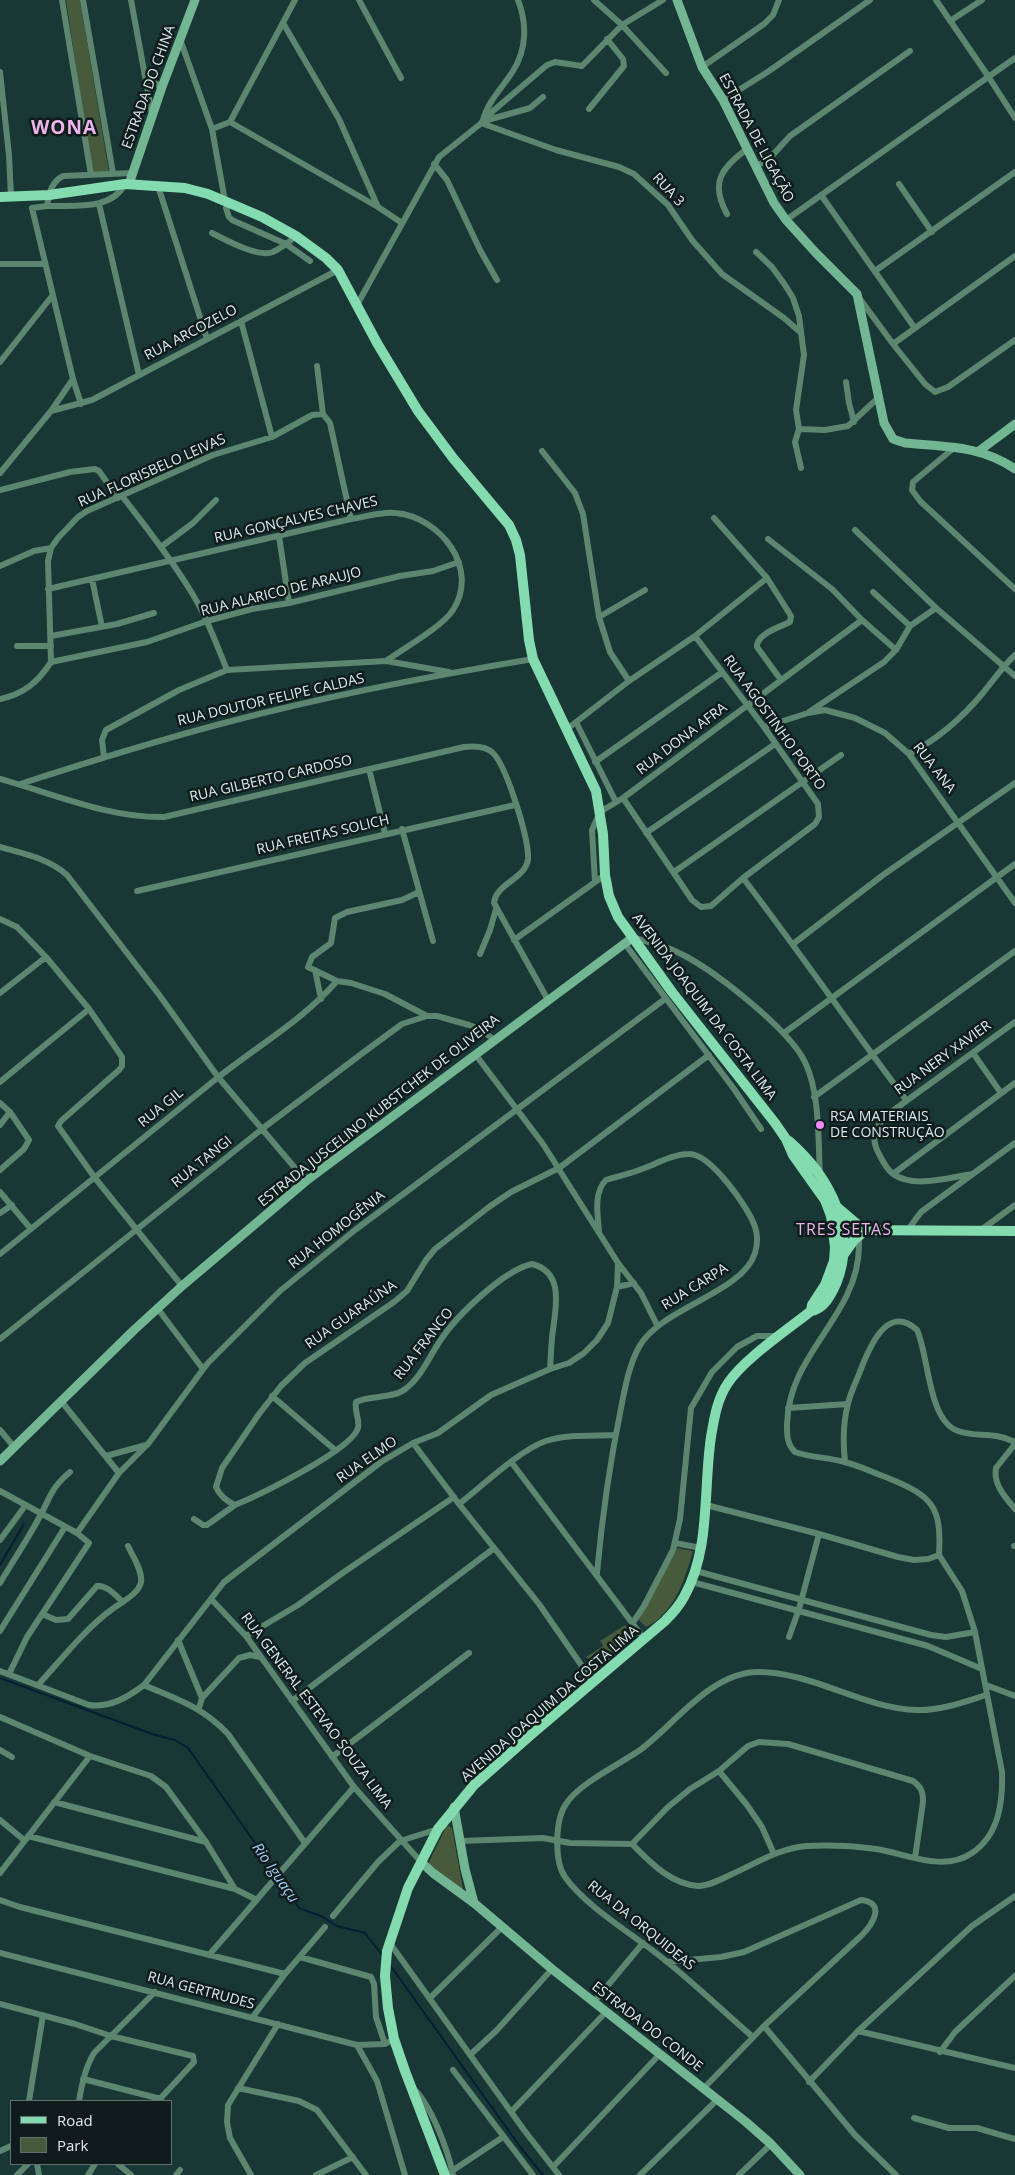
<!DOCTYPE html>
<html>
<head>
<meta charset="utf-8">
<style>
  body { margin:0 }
  #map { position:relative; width:1015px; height:2175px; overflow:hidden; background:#183735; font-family:"Open Sans",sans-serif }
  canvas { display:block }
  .legend { position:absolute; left:10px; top:2100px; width:162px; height:65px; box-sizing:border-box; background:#0f1c1b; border:1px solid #616f6e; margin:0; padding:6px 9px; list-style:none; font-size:15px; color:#dbecea }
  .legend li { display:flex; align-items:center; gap:10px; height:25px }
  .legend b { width:25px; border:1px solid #616f6e }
</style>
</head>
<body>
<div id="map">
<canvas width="1015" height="2175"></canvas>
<ul class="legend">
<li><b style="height:6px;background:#83dbaf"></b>Road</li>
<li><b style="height:14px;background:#475a3c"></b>Park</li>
</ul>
</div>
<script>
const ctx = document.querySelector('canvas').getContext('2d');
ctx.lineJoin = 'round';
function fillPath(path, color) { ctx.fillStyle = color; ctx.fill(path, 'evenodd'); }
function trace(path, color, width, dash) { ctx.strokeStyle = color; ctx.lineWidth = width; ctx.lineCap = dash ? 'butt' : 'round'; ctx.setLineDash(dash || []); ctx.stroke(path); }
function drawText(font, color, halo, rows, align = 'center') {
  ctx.font = font + ' "Open Sans",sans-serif'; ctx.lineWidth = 5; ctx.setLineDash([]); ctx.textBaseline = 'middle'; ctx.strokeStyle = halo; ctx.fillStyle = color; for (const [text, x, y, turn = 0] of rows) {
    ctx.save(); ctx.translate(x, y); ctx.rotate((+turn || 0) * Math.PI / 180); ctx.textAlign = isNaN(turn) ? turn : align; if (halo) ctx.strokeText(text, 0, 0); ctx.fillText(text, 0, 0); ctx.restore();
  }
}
fillPath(new Path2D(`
  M66,0H80L109,172H92Z
  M677,1548L693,1551C685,1579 674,1614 646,1627L638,1619Z
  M625,1625L635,1636L596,1670L586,1657L603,1646L600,1641Z
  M447,1825L452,1828L463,1889L458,1890L427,1866Z`), '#475a3c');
trace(new Path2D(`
  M0,1565L24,1524
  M0,1678L152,1734L175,1740L188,1748L277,1874
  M279,1878L299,1908L323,1917L337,1926L365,1933L382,1955
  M390,1965L521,2148L543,2175`), '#031f33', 2);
trace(new Path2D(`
  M62,0L91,175
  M83,0L113,173
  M131,0L152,114
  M359,0L401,78
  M594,0L622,25L666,73
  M936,0L988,76L1015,118
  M950,21L982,0
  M283,23L339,119L378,207
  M180,39L212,129L225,201
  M702,67L764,24L773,15L779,0
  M0,72L9,155L11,197
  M147,79L162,87
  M723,100L769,71L870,0
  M589,109L624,66L623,59L607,39
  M483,120C488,101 503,87 513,71C527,49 527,23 518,0
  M485,120L493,111L547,65L555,62L582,66L622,25L663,0
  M230,122L378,207L402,223
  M481,123L556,150L619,167L634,174L668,205L692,240L722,274L784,318L800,332
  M212,129L230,122L295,0
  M434,164L447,180L480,250L497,280
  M755,167L770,158L790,136L910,51
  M125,184C111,211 73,205 47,206C49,194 51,182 63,176L133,173
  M899,184L932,232
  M158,186L207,339
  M821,195L914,327
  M99,204L139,375
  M47,206L32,208L73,379L81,404
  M226,208L229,217L232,220L286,244L310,261
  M727,214C710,183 721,168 747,149
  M786,220L1015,58
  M212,233C226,240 258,258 273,252C281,248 289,242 296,236
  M756,252L772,267L785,285L793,298L799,316L804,355L796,410L799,429L825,430L848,426L878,398
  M0,264H44
  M875,271L1015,172
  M860,299L893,344L925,384L935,392L948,387L1015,340
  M357,305L439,157L484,121L530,108L543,97
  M241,321L272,437
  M893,344L1015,256
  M0,362L52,296
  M317,366L323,414L330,423L351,519
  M846,382L849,403L854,422
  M51,411L92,400L338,270
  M799,429L795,442L801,468
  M955,447L913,482L912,490L920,501L1015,589
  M542,451L575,493L583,514L599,617L610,652L629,681
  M0,473L51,411L73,379
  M0,490L70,472L95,469L99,471L118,498
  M122,496C146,527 170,557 190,590C206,615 216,643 227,670
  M714,518L767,578L791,616L790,622C780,627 756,634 757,647L781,680
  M855,530L936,608L1015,676
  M279,536L289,603
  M768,539L832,589L862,620
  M161,547L193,523L216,500
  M0,566L34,551L51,548
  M92,579L102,627
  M48,589L351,519C365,517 382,511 396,513C440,517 480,568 453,610C442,627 404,648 386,661
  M873,592L910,626
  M599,617L645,590
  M51,636L117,624L154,613
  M17,646H51
  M51,662L48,561L51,548L58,538L78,517L87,511L213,455L272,437L312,415L323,414
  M51,662L147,642L207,621L252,609L289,603L400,576L433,571L459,562
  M0,699C24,694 38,682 51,662
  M809,712L884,662L896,650L910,626L936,608
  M576,722L616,802
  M764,727L808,713L825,710L855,718L885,733L909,754L1015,903
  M567,729L629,681L695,636L767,578
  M909,754C938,739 961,719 982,694C993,681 1002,667 1015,655
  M104,757L102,740L106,730L179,690L227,670L386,661L449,672
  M595,762L721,673
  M369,769L385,833
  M0,779C54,794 108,818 164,817L464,747C473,746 486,746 493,753C507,767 529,839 528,859C526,879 496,883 494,903L548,1000
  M20,784C88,762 156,741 224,723C326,696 430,676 533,659
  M623,798L692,900L701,907L711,906L743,878L815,824L819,817L818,804L764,727L695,636
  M402,829L433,941
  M646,833L775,744
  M0,847C24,854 48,858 67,875L160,996L218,1077L306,1181
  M674,872L841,755
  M743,878C799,951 851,1027 906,1100
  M595,882L592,830L600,812L623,798L862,620L896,650
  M137,891L515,805
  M419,892L402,900L347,912L335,918L331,943L312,957L308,967L337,981L351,983L385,994L427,1016H437L469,1025L482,1030L494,1040
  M0,919L17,927L46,957L89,1009L122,1057V1066L119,1070L61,1121L58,1126L95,1178L182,1286
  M634,938C648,942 663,945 677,952C711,967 789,1029 805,1062C820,1093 818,1140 820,1174
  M514,940L605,875
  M625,944L734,1089L761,1129
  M793,944L883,875L1015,783
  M480,954L490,930L496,909
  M315,970L321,999
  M0,993L46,957
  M784,1033L1015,864
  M973,1053L1001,1093
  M475,1054L543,1144L618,1263L641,1293L657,1325
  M0,1082L89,1009
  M814,1097L1015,951
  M0,1103L10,1112L29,1140L24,1149L0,1170
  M0,1125L10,1112
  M893,1174L1015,1083
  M973,1174C950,1177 914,1189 893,1174C886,1169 882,1160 878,1152C870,1136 876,1127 887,1115L1015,1022
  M0,1192L31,1229
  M0,1213L12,1205
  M981,1230L1015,1205
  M907,1231L921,1212L1015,1143
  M859,1236C860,1256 856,1277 847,1295C825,1340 788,1371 787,1425C787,1436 787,1444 795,1452C811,1458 828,1457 844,1462C859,1465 873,1473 888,1478C932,1496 942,1506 939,1555
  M0,1254C72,1196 144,1137 216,1079C257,1046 302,1021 337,981
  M617,1287L634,1283
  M158,1309L203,1369
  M0,1339L262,1129L364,1052L402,1024L427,1016
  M550,1369C551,1356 551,1342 553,1330C556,1306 564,1272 532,1264C504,1270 456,1316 440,1341C429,1357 421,1378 404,1390C391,1399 371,1395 356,1402C354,1410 360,1420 358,1428C352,1450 257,1496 235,1505C226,1501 220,1496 216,1487L222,1468L259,1414L281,1386L305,1363L394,1302L407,1291L426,1260L435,1249L489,1207L511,1192L559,1168L709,1055
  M272,1396L335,1450
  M61,1401L119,1473
  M788,1408L848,1404
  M0,1430L15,1448
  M413,1443L459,1504L539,1604L593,1682
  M1015,1444L996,1468C993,1484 1005,1497 1015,1509
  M106,1456L146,1445
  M845,1462C843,1443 843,1422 848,1404C850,1394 855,1384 859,1374C867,1353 886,1301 917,1330C929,1356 928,1421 958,1431C977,1438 993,1431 1015,1442
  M512,1463L645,1640
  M0,1491L77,1533L89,1543L27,1637L9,1674
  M459,1504C481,1487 521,1449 546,1441C568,1434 593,1436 615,1435
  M706,1505L819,1534L898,1557L914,1560L928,1559L939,1555
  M194,1519L203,1525H207L235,1505
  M77,1533L119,1473L148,1444L207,1364L280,1291L355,1230L665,999
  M0,1540L25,1506
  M675,1543L701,1548
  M1014,1546H1015
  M696,1571L931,1635L946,1637L975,1632
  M597,1573C602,1518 610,1462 621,1408C625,1388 629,1365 639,1347C660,1308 743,1293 755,1253C757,1246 758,1235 755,1227C749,1208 710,1153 689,1154C673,1154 656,1164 642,1169C630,1174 618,1176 606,1180C593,1193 598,1215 599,1232
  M692,1582L928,1646L982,1669
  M0,1583C13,1561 28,1539 40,1516C51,1496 51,1488 70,1472
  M211,1599L246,1636L354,1787L421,1862
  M42,1614L56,1620L68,1619L97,1586C107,1585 115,1595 123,1602
  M632,1624L644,1606L673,1550L680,1519L691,1408L712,1372L737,1347L757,1336H777
  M0,1631L65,1527
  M246,1636L298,1605L344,1572L454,1497
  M789,1637L799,1609L819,1534
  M178,1640L202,1698
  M0,1671L89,1705C110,1708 128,1697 144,1685L224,1582L381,1462L413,1443L438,1433L491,1395L550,1369L569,1363L584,1353L597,1340L608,1323L617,1287L618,1263
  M38,1685C60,1661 85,1629 111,1610C120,1603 139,1594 141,1582C143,1571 132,1555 128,1546
  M144,1685C178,1700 201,1706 228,1734L305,1843
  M986,1685L1015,1696
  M292,1701L493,1549
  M199,1708L202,1698L239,1658L250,1655L260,1657
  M0,1717L90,1756L151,1776L166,1787L206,1842L235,1889
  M0,1750L12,1757
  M332,1757L469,1653
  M719,1771L747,1805L762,1827L774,1854
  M54,1802L206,1842
  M0,1820L24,1840
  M28,1836L235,1889L257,1900
  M460,1841L543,1838L570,1843L632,1844L668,1807L690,1789L719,1771L748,1746L759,1742L788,1744L913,1781C921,1787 923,1791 923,1802L915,1858
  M632,1844C650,1862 670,1884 698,1886C708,1886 720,1880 730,1875C755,1864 779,1848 807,1846C830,1845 854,1846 876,1849C905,1853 943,1873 972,1853C999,1835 1003,1802 1002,1772L975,1632L962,1591L939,1555
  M0,1873L90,1756
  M0,1900L20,1907L285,1974
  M333,1916L378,1862L400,1841L438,1829
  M389,1942L524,2130L559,2175
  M0,1953L357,2045L385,2044L394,2039
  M209,1955L354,1787
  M300,1957L371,1977L374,1984L376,2017L385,2044
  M667,1962L721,1957L744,1952L861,1900C887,1903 872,1925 861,1936L764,2026L704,2088
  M430,1998L501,1928
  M594,2002L643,1943
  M0,2004L75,2024L111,2036L193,2056L194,2062L158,2101
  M252,2018L285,1974L325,1927
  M764,2026L855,2135L896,2175
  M858,2031L1015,2068
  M753,2037C724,2012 696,1985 666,1961C636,1936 587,1908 565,1877C554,1861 555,1820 566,1804C578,1784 620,1764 640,1750C674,1725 711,1672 758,1672C813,1672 862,1708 916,1710C940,1711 964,1702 986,1695
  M357,2045L377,2081L405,2175
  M940,2052L955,2032L1015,1976
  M471,2054L497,2030L552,1969
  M453,2070L533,2175
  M83,2079L161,2099
  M809,2082L858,2031L972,1926L1015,1896
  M412,2087C431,2104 448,2150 453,2175
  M238,2088L299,2101L317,2110L366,2175
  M29,2101L43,2015
  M79,2101C82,2084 85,2068 94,2053L155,1992
  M511,2112L606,2012
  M914,2118L949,2128H977L1015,2139
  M0,2151L11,2146
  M37,2164L39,2175
  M118,2164L131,2175
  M553,2167L659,2055
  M452,2171L503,2137
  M17,2175L28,2164
  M88,2175L95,2164
  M176,2175L180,2170
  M251,2175L230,2138L227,2122L228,2105L278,2024
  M316,2175L353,2157
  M640,2175L717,2100
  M739,2175L771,2144`), '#5d8671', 6);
trace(new Path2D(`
  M677,0L702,67L723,100L774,203L786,220L816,253L857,294L884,423L893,439L905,443C946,447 980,445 1015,469
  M129,184L162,87L195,0
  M979,451L1015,424
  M0,1461L134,1330L182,1286L306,1181L632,938
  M454,1807L465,1869L474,1903
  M421,1862L433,1873L474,1903L552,1969L746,2122L771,2144L800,2175`), '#73b694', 9);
trace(new Path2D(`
  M0,197L49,195L125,184L185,188L208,194L262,217L296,236L326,258L338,270L377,343L418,411L453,458L509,525L516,540L520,555L529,640L533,659L596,791L603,834L605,875L609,896L618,917L672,992L775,1123L786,1139L793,1155L825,1200L831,1216L835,1247L834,1261L825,1285L812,1305L811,1311
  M837,1207L865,1231
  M844,1230L1015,1231
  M844,1254L854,1240L865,1231
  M445,2175L405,2071L394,2039L388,2008L385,1976L387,1951L408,1888L438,1829L474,1785L533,1733L665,1621C672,1614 679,1606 684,1597C711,1549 703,1490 711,1437C714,1419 717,1399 728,1383C744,1359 787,1330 811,1311C824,1309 831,1295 836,1284C858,1230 830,1177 789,1141`), '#83dbaf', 10);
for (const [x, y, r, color] of [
  [820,1125,5,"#f18af4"]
]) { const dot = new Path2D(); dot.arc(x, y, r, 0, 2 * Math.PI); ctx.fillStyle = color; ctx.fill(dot); trace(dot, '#0f1c1b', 2); }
drawText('14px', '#dbecea', '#0f1c1b', [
  ["ESTRADA DO CHINA",149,87,-70],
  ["ESTRADA DE LIGAÇÃO",756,138,62],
  ["RUA 3",668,190,47],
  ["RUA ARCOZELO",191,333,-28],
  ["RUA FLORISBELO LEIVAS",152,471,-24],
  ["RUA GONÇALVES CHAVES",296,520,-13],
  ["RUA ALARICO DE ARAUJO",281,592,-14],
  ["RUA DOUTOR FELIPE CALDAS",271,700,-13],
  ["RUA AGOSTINHO PORTO",774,723,54],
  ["RUA DONA AFRA",682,739,-37],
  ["RUA ANA",934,768,52],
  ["RUA GILBERTO CARDOSO",271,779,-13],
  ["RUA FREITAS SOLICH",323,835,-13],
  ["AVENIDA JOAQUIM DA COSTA LIMA",704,1007,53],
  ["RUA NERY XAVIER",943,1058,-36],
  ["RUA GIL",161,1108,-39],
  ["ESTRADA JUSCELINO KUBSTCHEK DE OLIVEIRA",379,1111,-38],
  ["RUA TANGI",202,1162,-39],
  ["RUA HOMOGÊNIA",337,1230,-38],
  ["RUA CARPA",695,1287,-32],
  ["RUA GUARAÚNA",351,1315,-35],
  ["RUA FRANCO",424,1344,-52],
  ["RUA ELMO",367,1460,-35],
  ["AVENIDA JOAQUIM DA COSTA LIMA",550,1704,-41],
  ["RUA GENERAL ESTEVAO SOUZA LIMA",316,1711,53],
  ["RUA DA ORQUIDEAS",641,1926,39],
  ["RUA GERTRUDES",201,1991,15],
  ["ESTRADA DO CONDE",647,2027,38]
]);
drawText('14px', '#dbecea', '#0f1c1b', [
  ["RSA MATERIAIS",830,1117],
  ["DE CONSTRUÇÃO",830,1133]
], 'left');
drawText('italic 15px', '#a1d2fa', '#0f1c1b', [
  ["Rio Iguaçu",275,1873,55]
]);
ctx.letterSpacing = '1px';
drawText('16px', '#edb4ee', '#0f1c1b', [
  ["TRES SETAS",844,1230]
]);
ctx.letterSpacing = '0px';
ctx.letterSpacing = '1px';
drawText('bold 19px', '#edb4ee', '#0f1c1b', [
  ["WONA",64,129]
]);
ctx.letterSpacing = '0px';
</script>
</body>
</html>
